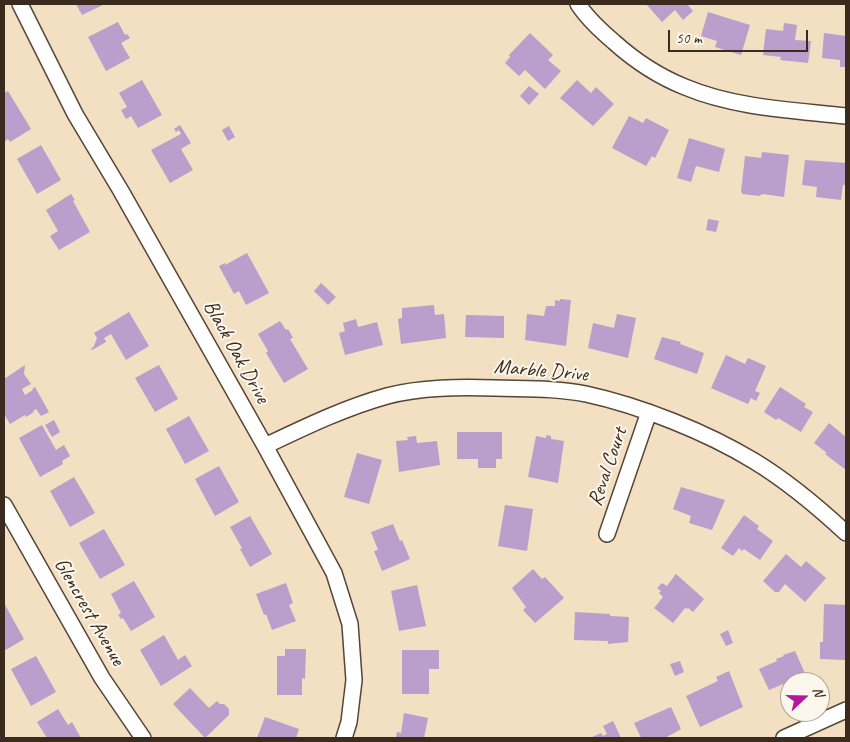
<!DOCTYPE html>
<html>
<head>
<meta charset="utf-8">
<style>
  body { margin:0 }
  #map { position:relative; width:850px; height:742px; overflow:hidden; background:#f3dfc2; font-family:Caveat,sans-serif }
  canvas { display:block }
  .frame { position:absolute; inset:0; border:5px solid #3b2a1e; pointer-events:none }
  .north { position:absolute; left:780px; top:672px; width:50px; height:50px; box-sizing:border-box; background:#fbf7ec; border:1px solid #aea59a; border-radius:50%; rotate:69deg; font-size:14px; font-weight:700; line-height:20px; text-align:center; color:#3b2a1e }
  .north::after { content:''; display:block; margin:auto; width:18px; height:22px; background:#b5179e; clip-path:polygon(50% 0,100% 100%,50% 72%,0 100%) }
  .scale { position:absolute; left:668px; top:30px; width:140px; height:22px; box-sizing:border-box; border:2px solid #3b2a1e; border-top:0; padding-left:6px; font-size:15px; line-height:18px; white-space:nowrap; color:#3b2a1e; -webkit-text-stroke:4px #fbf7ec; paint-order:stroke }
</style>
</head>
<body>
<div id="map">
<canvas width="850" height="742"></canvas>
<div class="frame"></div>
<div class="north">N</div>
<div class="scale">50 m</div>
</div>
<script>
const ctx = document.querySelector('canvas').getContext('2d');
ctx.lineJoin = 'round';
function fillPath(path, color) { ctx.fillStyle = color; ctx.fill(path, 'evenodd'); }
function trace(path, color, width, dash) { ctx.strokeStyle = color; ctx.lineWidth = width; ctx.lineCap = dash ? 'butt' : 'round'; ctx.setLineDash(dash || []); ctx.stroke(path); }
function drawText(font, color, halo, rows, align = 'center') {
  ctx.font = font + ' Caveat,sans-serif'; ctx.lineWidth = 4; ctx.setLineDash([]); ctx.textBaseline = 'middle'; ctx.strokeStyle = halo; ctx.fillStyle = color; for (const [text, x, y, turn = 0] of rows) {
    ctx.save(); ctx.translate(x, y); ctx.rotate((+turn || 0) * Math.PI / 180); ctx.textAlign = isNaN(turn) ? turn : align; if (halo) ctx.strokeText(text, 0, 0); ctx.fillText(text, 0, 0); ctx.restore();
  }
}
fillPath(new Path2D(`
  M76,4H105L82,15Z
  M646,4H687L693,11L683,20L675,10L662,22Z
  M708,12L750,25L741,55L715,47L717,41L701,36Z
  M118,22L125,35L127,34L130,38L121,43L130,58L106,71L88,37Z
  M784,23L797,25L795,40L811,41L808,63L780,60L781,57L763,55L766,29L783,31Z
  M530,33L553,55L548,60L561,71L545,89L525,70L519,76L505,63L510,57L509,55Z
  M824,33L846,36V67H840V60L822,58Z
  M142,80L162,115L138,128L131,116L126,119L121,110L127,107L119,93Z
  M577,80L591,93L596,87L614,104L593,126L560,98Z
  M529,86L539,94L529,105L520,96Z
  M8,91L31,129L10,142L8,139L4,142V93Z
  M629,116L643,123L646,118L669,130L655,158L652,156L646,166L612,148Z
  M180,125L191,143L181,149L193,170L170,183L151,150L181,134L179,130L176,132L174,129Z
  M229,126L235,137L228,141L222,130Z
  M689,138L725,149L719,172L696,166L691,182L677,178Z
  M41,145L61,180L37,194L17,159Z
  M762,152L789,155L784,197L763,194L759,196L743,194L741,192L745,156L761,158Z
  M805,160L846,163V185H843L841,200L816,197L817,187L802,185Z
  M71,194L75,200L73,201L90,232L59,250L50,236L58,231L46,210Z
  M708,219L719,221L716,232L706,230Z
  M247,253L269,293L246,305L239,291L234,294L219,266L225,263V265Z
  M321,283L336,297L328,305L314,291Z
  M560,299L571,300L566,346L525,340L527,314L544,316L546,306H555V300L560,301Z
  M434,305L435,315L444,314L446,338L401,344L398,319L402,318V308Z
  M129,312L149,346L126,360L111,334L104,338L106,342L92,350L91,349L94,346L97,338L94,333Z
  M617,314L636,318L628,358L588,348L593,323L614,328Z
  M466,315L504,316V338L465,337Z
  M356,319L358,327L377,322L383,345L345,355L339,333L345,331L343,323Z
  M280,321L286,330L288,329L293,338L290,339L308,369L284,383L266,353L268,351L258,334Z
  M662,337L681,342L680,344L704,353L697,374L654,359Z
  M726,355L745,364L748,358L766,366L755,391L760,393L756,401L751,398L748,404L711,388Z
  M25,365L24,374L31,384L22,389L25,395L33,390L32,389L35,387L49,412L41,416L36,409L33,411L34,412L26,417L25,415L10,424L4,414V379Z
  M159,365L178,399L155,412L135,378Z
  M780,387L806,404L804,407L813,412L801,432L778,418L776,420L764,412Z
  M189,416L209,451L185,464L166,429Z
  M54,420L60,432L52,437L45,425Z
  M829,423L846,437V470L825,454L827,453L814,443Z
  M42,425L56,450L64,445L70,456L62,461L63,464L40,477L19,438Z
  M457,432H502V459H496V468H478V459H457Z
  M546,435L551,436V439L564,441L558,483L528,477L536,436L546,438Z
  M416,436L417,443L437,441L440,465L399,472L396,441L408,440L407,437Z
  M357,453L382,460L369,504L344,497Z
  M219,466L239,502L215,516L195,479Z
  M74,477L95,513L70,527L50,491Z
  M681,487L725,500L712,530L689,523L691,516L673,509Z
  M505,505L533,509L527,551L498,546Z
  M744,515L759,526L757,529L773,541L760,560L744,549L742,551L739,548L733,556L721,548Z
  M250,516L272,554L250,567L240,549L242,548L230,527Z
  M393,524L400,541L402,540L410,559L382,571L374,551L378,550L371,532Z
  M104,529L125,565L100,579L79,543Z
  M786,554L801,567L806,561L826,578L805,602L785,584L779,592H775L763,581Z
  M533,569L542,579L545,577L564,598L535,623L523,610L526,607L512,588Z
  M676,574L704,599L693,612L688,608L687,609L685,608L673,623L654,608L663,597L659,593L661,591L657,588L662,583L667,586Z
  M134,581L155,617L131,631L123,618L121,619L118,615L121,613L111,594Z
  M286,583L293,603L289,605L296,621L272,630L266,614L264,615L256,594Z
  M417,585L426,626L399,631L391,591Z
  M4,603L24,639L4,651Z
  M824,604L846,605V660L820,659V642H823Z
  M575,612L610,614V616L629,617L628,642L608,644V641L574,640Z
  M728,630L733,643L726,646L720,634Z
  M164,635L178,660L185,655L192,666L161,686L140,650Z
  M285,649H306L305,679L302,678V695H277V656H285Z
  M402,650H439V669H429V694H402Z
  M795,651L808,680L803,682H790V688L786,690L783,684L769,690L759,669L777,661L776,659L784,656L783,655Z
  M36,656L56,692L31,706L11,669Z
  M680,661L684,672L675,676L670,664Z
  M729,671L743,707L700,727L686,696L718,681L716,677Z
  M190,688L209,708L217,701L220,704H224L229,709V715L205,738L173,704Z
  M671,707L681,729L665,738H641L634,723Z
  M58,709L68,725L72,722L81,738H47L37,722Z
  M404,713L428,718L424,738H396L397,732L401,733Z
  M265,717L299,729L296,738H257Z
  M613,721L621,738H590L601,733L603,736L607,734L603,726Z`), '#ba9ecc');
const minor = new Path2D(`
  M20,4L75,114L121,191L265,446L334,573L350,624L354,680L349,722L344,738
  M578,4C587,18 601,31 614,42C634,60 660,77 685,87C735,108 793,110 846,116
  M265,446C305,427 344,408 387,396C421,387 460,387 495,388C526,389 556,388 586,394C641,406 706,432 754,461C787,481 818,507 846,533
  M4,505L102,678L143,738
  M607,534L649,412
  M784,738L846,710`);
trace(minor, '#574537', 18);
trace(minor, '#fff', 15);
drawText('21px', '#3b2a1e', '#fbf7ec', [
  ["Black Oak Drive",236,352,61],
  ["Marble Drive",541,371,5],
  ["Reval Court",608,467,-71],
  ["Glencrest Avenue",89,612,60]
]);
</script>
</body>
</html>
